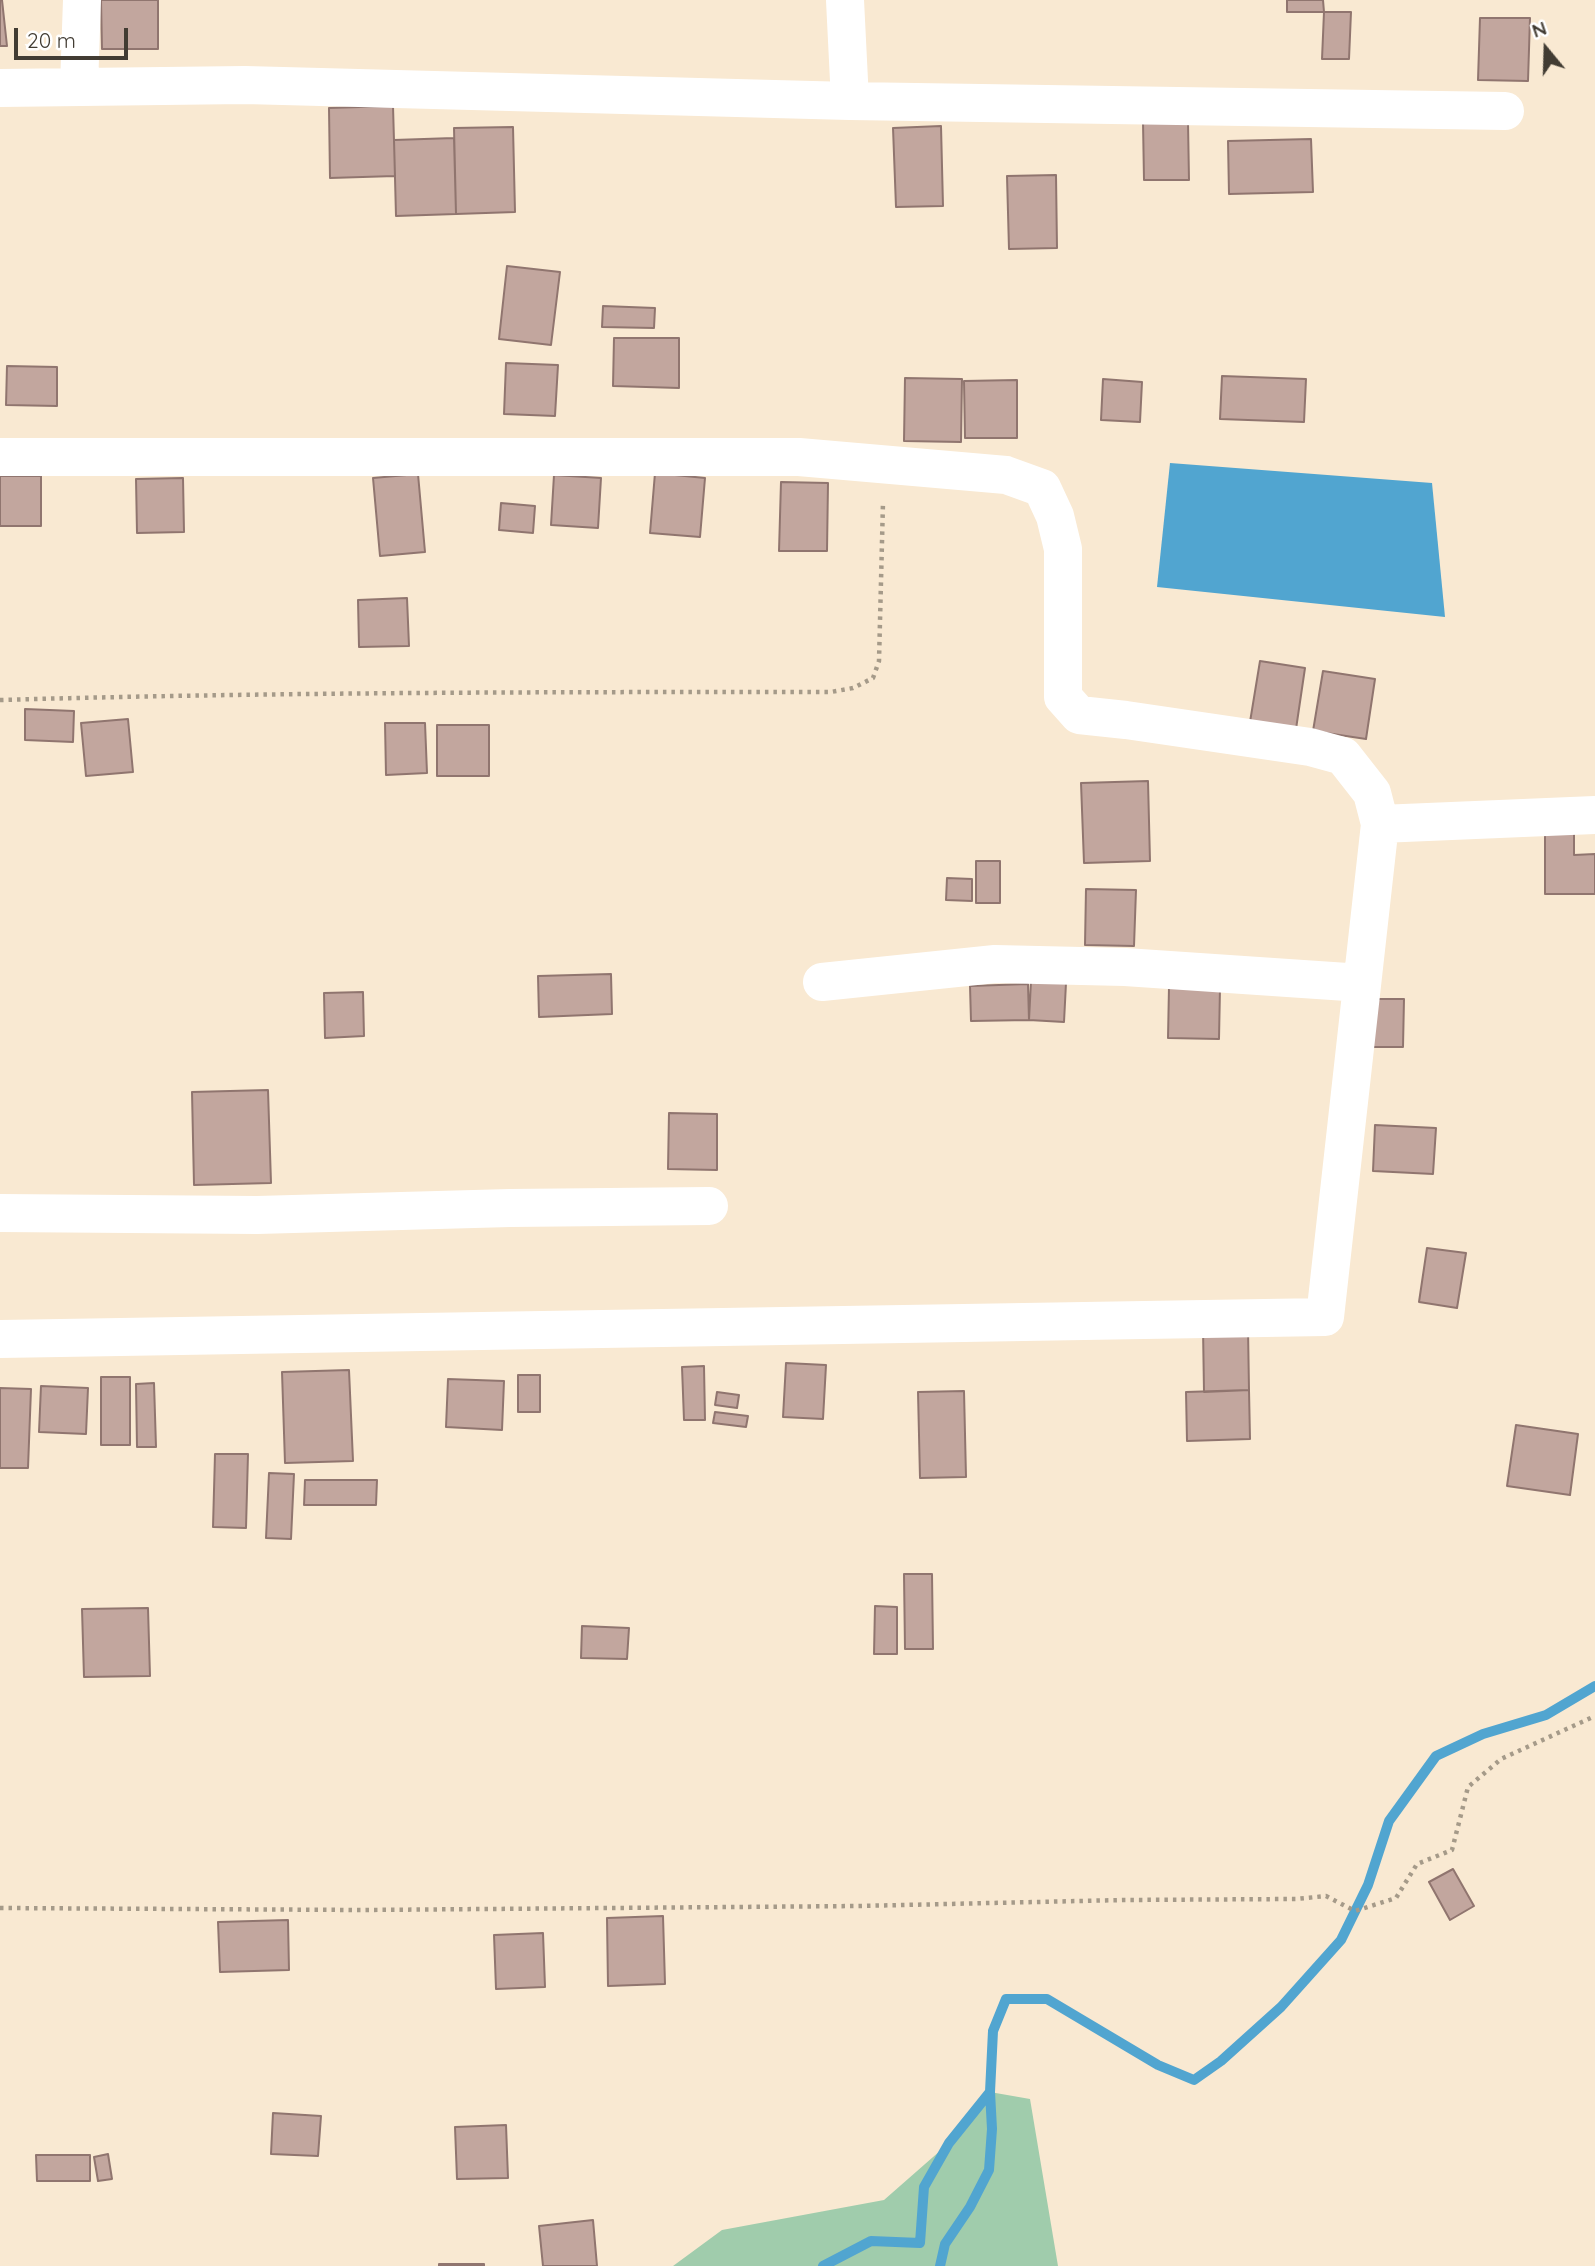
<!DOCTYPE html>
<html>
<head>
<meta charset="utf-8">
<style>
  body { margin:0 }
  #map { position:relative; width:1595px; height:2266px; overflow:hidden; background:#f9e9d2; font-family:Quicksand,sans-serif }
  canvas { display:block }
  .north { position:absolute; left:1511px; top:14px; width:70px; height:70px; -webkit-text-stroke:5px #fff; paint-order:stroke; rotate:341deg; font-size:19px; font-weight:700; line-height:28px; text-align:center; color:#423c33 }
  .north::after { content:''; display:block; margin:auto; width:24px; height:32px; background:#423c33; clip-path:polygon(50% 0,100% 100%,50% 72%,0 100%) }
  .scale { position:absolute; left:14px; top:28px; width:114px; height:32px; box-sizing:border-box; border:4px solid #423c33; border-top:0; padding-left:9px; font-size:21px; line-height:24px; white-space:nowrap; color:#423c33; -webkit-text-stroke:5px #fff; paint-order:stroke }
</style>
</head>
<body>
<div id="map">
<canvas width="1595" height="2266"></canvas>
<div class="north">N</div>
<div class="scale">20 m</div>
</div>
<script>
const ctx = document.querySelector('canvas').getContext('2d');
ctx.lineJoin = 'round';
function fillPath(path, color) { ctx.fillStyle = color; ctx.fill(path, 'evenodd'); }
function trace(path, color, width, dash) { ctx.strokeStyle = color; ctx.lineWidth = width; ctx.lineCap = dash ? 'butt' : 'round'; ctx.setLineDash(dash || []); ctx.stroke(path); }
fillPath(new Path2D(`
  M990,2092L1030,2099L1058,2266H673L722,2230L884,2200L949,2143Z`), '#a0ccac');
fillPath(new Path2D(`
  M1170,463L1432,483L1445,617L1157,587Z`), '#51a5d0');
trace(new Path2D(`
  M823,2266L871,2241L920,2243L924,2187L949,2143L990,2092L993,2031L1006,1999H1047L1158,2065L1194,2080L1221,2061L1281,2007L1341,1940L1368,1885L1389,1821L1436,1756L1483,1734L1546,1715L1595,1686
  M940,2266L945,2244L970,2207L989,2170L992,2129L990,2092`), '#51a5d0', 10);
const building = new Path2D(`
  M0,0H2L7,46H0Z
  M101,0H158V49H102Z
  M1287,0H1323L1324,12H1287Z
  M1324,12H1351L1349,59H1322Z
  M1480,18H1530L1528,81L1478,80Z
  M393,106L395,176L330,178L329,108Z
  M1143,122H1188L1189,180H1144Z
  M941,126L943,206L896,207L893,128Z
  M513,127L515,212L456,214L454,128Z
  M454,138L456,214L396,216L394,140Z
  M1311,139L1313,192L1229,194L1228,141Z
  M1056,175L1057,248L1009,249L1007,176Z
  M507,266L560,272L551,345L499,339Z
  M603,306L655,308L654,328L602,327Z
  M614,338H679V388L613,386Z
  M506,363L558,365L555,416L504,414Z
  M7,366L57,367V406L6,405Z
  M1222,376L1306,379L1304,422L1220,419Z
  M905,378L962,379L961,442L904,441Z
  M1103,379L1142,382L1140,422L1101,420Z
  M1017,380V438H965L964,381Z
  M655,473L705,478L700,537L650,533Z
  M418,474L425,552L380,556L373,478Z
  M554,475L601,478L598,528L551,525Z
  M0,476H41V526H0Z
  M183,478L184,532L137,533L136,479Z
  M781,482L828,483L827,551H779Z
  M501,503L535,506L533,533L499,530Z
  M407,598L409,646L359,647L358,600Z
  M1260,661L1305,668L1296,729L1250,722Z
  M1323,671L1375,679L1366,739L1313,731Z
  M25,709L74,711L73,742L25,740Z
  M128,719L133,772L86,776L81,723Z
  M385,723H425L427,773L386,775Z
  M437,725H489V776H437Z
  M1148,781L1150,861L1084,863L1081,783Z
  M1545,830H1574V855L1595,854V894H1545Z
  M976,861H1000V903H976Z
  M947,878L972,879V901L946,900Z
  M1086,889L1136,890L1134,946L1085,945Z
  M611,974L612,1014L539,1017L538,976Z
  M1031,981L1066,983L1064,1022L1029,1020Z
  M1028,984L1029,1020L971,1021L970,986Z
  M1169,987L1220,988L1219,1039L1168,1038Z
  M363,992L364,1036L325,1038L324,993Z
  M1370,999H1404L1403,1047H1369Z
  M268,1090L271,1183L194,1185L192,1092Z
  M669,1113L717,1114V1170L668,1169Z
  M1375,1125L1436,1128L1433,1174L1373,1171Z
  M1427,1248L1466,1253L1457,1308L1419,1302Z
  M1203,1328H1248L1249,1390L1204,1392Z
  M786,1363L826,1365L823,1419L783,1417Z
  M704,1366L705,1420H684L682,1367Z
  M349,1370L353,1461L285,1463L282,1372Z
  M518,1375H540V1412H518Z
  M101,1377H130V1445H101Z
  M448,1379L504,1381L502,1430L446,1427Z
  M154,1383L156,1447H137L136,1384Z
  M41,1386L88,1388L86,1434L39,1432Z
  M0,1388L31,1389L28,1468H0Z
  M1249,1390L1250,1439L1187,1441L1186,1392Z
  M964,1391L966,1477L920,1478L918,1392Z
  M717,1392L739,1395L737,1408L715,1405Z
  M715,1412L748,1416L746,1427L713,1423Z
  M1516,1425L1578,1434L1570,1495L1507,1486Z
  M215,1454H248L246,1528L213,1527Z
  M269,1473L294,1474L291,1539L266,1538Z
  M305,1480H377L376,1505H304Z
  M904,1574H932L933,1649H905Z
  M875,1606L897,1607V1654H874Z
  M148,1608L150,1676L84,1677L82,1609Z
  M582,1626L629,1628L627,1659L581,1658Z
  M1453,1869L1474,1906L1450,1920L1429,1882Z
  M663,1916L665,1984L608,1986L607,1918Z
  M288,1920L289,1970L220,1972L218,1922Z
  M543,1933L545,1987L496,1989L494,1935Z
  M273,2113L321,2116L318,2156L271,2154Z
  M506,2125L508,2178L457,2179L455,2127Z
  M108,2154L112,2179L98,2181L94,2157Z
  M36,2155H90V2181H37Z
  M593,2220L597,2266H543L539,2226Z
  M439,2264H484V2266H439Z`);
fillPath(building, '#c2a69e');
trace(building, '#90756f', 2);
trace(new Path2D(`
  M0,700C277,692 554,692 831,692L853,688L873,678L879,661L883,502
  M0,1908L362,1910L858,1906L1124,1900L1296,1899L1326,1896L1355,1911L1396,1898L1417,1864L1452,1850L1468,1787L1501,1759L1595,1716`), '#a59a89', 4.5, [3.5, 5]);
trace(new Path2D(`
  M845,0L850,101
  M79,86L82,0
  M0,88L245,85L850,101L1505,111
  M0,457H799L1006,475L1042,488L1055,516L1063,549V697L1079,715L1126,720L1310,747L1343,756L1372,793L1380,824
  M822,982L995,964L1125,967L1362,983
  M0,1213L257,1215L510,1208L709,1206
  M0,1339L1325,1317L1380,824L1595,815`), '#fff', 38);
</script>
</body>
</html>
